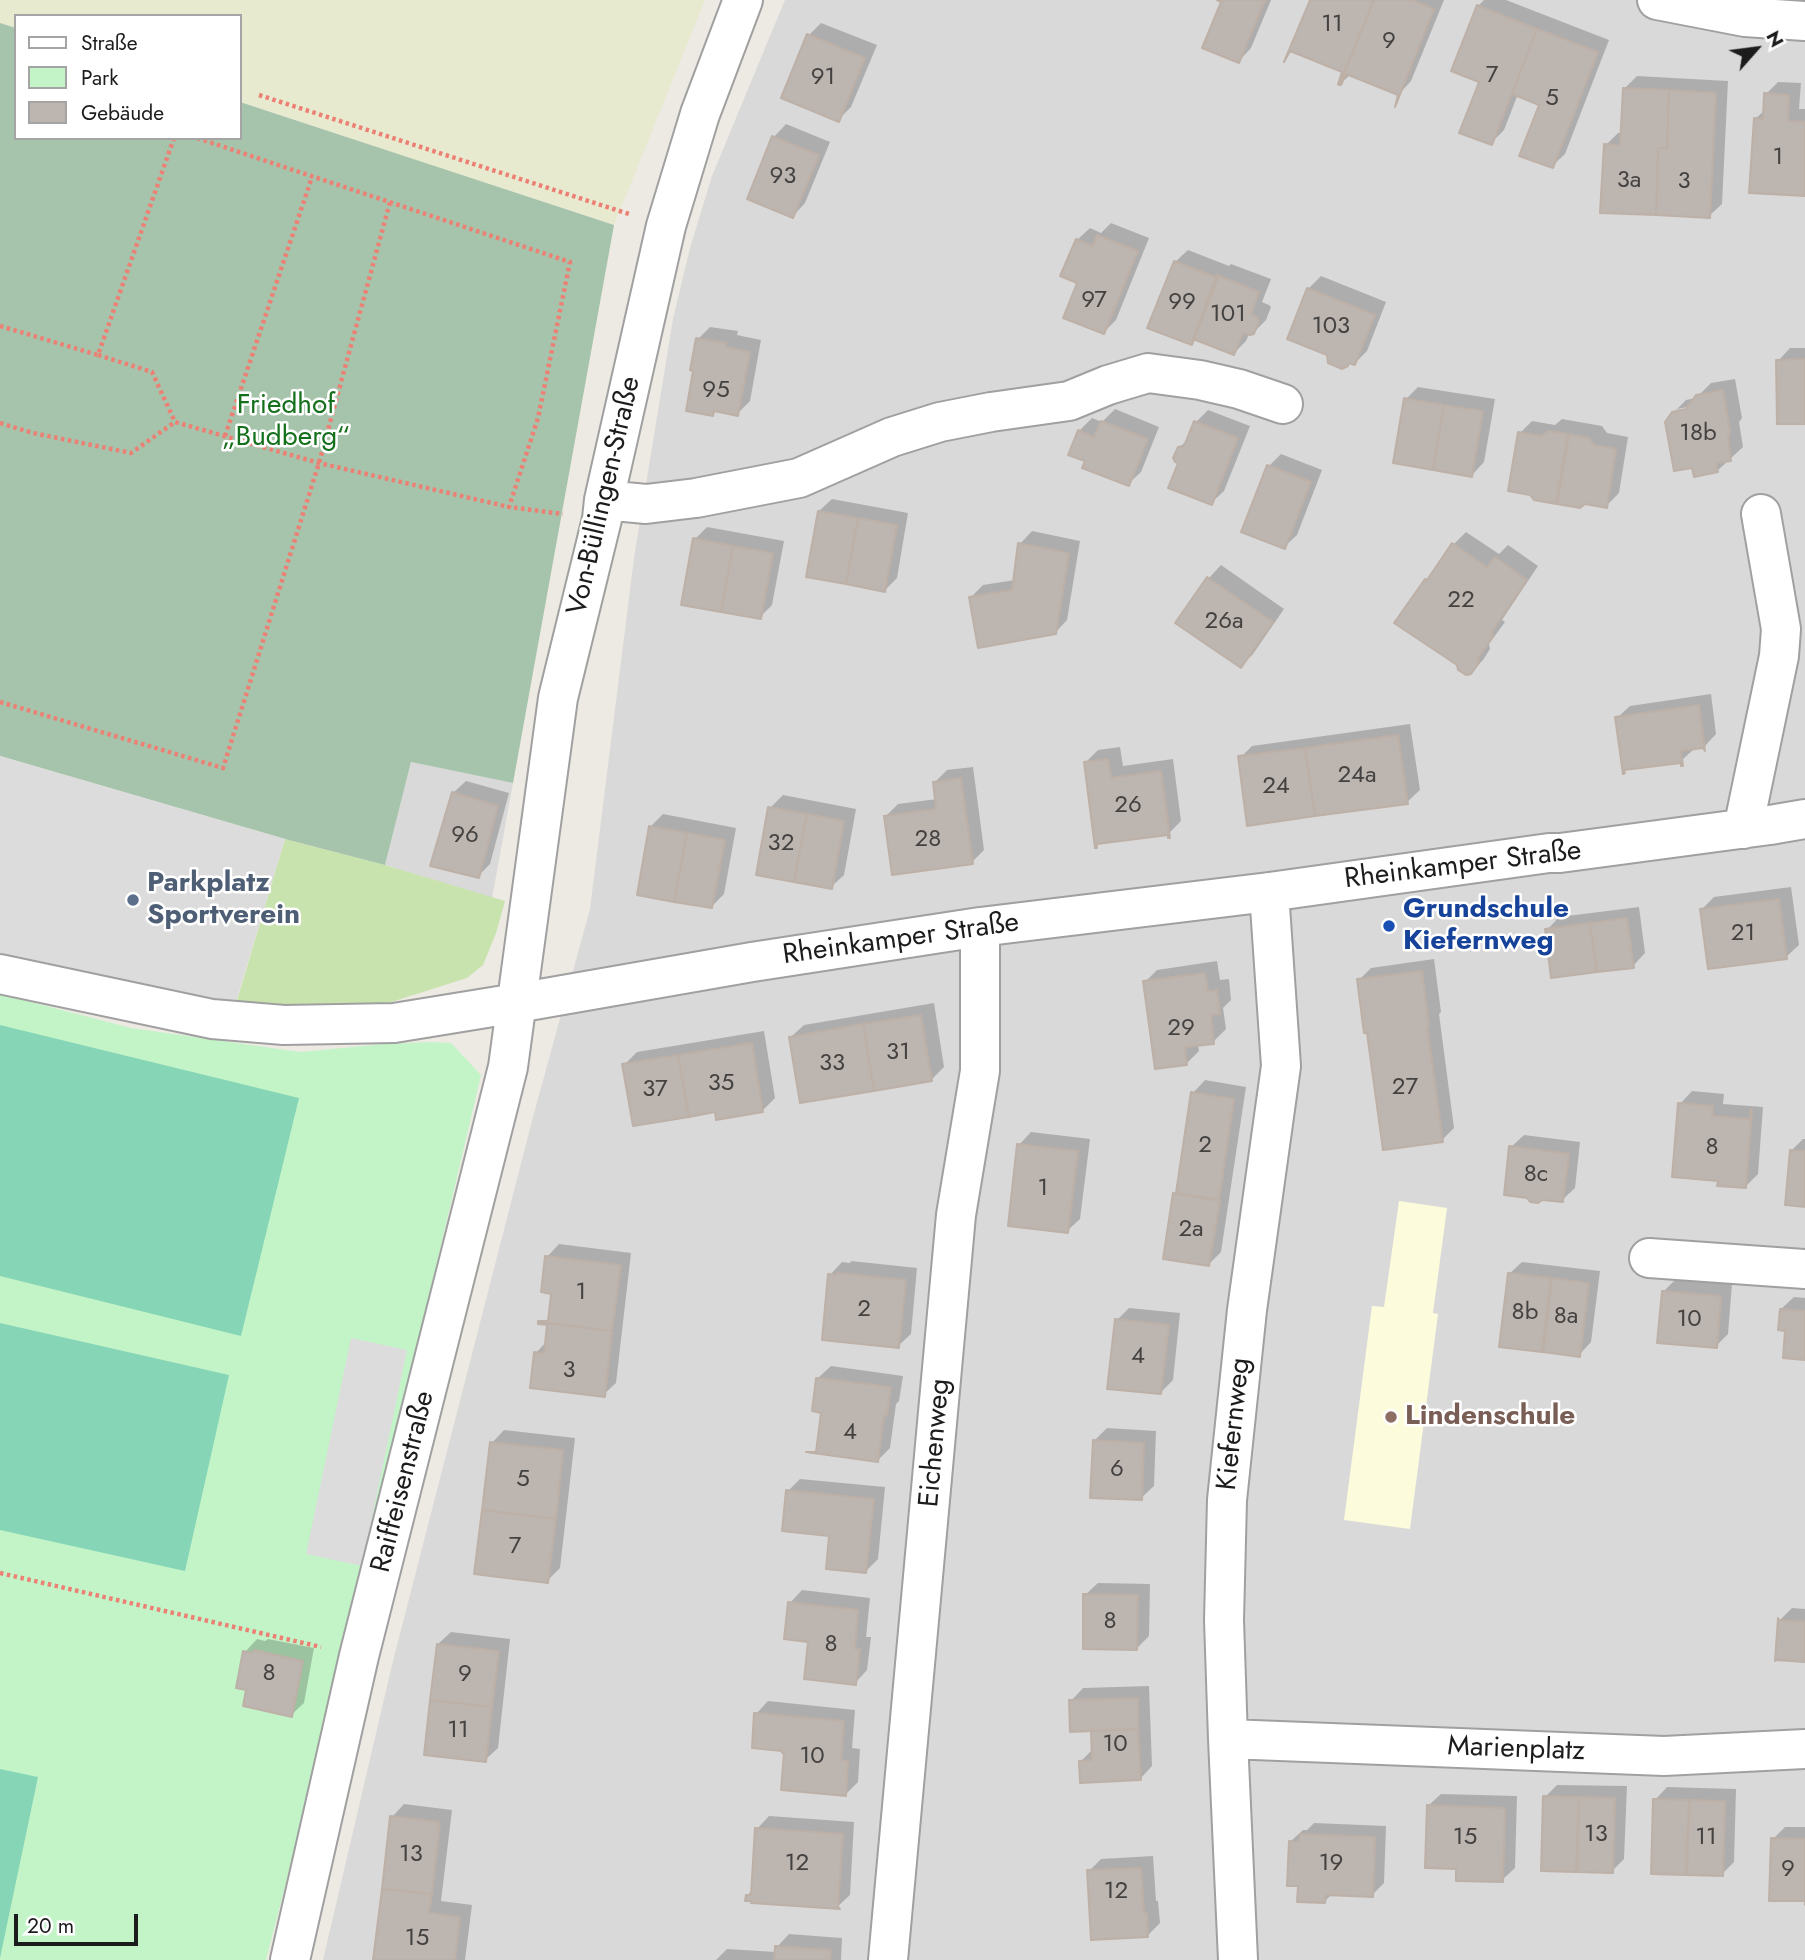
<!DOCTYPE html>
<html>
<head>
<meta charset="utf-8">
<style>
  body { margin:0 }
  #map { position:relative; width:1805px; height:1960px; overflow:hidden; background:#ede9e3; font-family:Jost,sans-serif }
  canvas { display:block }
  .legend { position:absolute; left:14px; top:14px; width:228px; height:126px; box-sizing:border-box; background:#fff; border:2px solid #a4a4a4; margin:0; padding:9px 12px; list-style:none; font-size:21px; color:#1c1c1c }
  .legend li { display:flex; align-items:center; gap:14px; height:35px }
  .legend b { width:35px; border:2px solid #a4a4a4 }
  .north { position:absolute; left:1721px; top:14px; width:70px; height:70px; -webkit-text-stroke:5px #fff; paint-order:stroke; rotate:62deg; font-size:19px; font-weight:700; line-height:28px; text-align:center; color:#1c1c1c }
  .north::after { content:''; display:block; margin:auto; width:24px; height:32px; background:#1c1c1c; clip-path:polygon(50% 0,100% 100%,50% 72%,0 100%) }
  .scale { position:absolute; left:14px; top:1914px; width:124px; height:32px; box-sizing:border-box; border:4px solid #1c1c1c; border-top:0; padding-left:9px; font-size:21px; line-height:24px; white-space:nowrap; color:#1c1c1c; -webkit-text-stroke:5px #fff; paint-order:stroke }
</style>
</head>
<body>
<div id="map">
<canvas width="1805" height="1960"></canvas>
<ul class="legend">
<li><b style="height:9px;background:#fff"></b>Straße</li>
<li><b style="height:19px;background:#c3f4c7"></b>Park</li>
<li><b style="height:19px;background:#bdb5b0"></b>Gebäude</li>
</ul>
<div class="north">N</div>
<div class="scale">20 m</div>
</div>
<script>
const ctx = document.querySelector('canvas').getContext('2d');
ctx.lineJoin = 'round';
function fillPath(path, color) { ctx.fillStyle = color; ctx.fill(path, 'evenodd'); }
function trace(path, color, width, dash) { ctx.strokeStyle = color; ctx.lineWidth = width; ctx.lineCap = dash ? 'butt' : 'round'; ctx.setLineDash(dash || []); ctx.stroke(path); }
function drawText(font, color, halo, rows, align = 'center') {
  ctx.font = font + ' Jost,sans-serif'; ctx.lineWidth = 5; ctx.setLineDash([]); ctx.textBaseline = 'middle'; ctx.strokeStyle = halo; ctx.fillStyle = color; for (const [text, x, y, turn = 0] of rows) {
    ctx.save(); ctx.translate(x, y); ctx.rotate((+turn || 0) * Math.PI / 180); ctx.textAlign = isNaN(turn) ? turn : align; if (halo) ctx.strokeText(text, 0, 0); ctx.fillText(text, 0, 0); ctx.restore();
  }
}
fillPath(new Path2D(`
  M785,0H1805V1960H323L392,1665L533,1117L590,909L634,558L673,319L690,248L712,176Z
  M411,762L513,783L492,898L385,865Z`), '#dad9d9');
fillPath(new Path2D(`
  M1399,1201L1447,1208L1433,1313L1438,1314L1410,1529L1344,1520L1372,1306L1384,1307Z`), '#fcfcdd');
fillPath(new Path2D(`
  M0,0H705L614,225L240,102V16H16V28L0,23Z`), '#e8ead0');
fillPath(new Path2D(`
  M285,839L385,865L505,901L496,933L483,965L467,978L388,1003L350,1010L235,1007Z`), '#c8e3ad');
fillPath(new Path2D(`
  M0,23L16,28V138H240V102L614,225L513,783L411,762L385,865L285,839L0,756Z`), '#a6c4ab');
fillPath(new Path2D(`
  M0,994L131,1028L300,1052L385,1044L431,1042L451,1043L481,1075L346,1649L266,1960H0Z`), '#c3f4c7');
fillPath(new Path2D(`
  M0,1025L299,1098L241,1336L0,1276Z
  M0,1323L229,1375L185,1571L0,1530Z
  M0,1769L38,1777L0,1958Z`), '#87d5b7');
fillPath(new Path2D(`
  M0,756L285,839L234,1008L0,960Z
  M351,1338L407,1350L362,1566L306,1554Z`), '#dcdcdc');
fillPath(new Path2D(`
  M1221,0H1271L1251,48L1239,61L1223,1Z
  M1312,0H1444L1411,81L1399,94L1351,74L1339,85L1345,71Z
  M1484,0H1506L1609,40L1565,154L1552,166L1541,104L1518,94L1504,130L1491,143L1482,81L1478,6Z
  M821,23L877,45L851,107L838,120L809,35Z
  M1637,76L1728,81L1722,204L1709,216L1606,145L1618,133H1622L1624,89Z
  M1778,82L1801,83L1799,109H1805V195L1755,119L1765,110L1766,94Z
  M786,124L830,142L805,203L793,216L749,198L774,137Z
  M1111,223L1149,238L1116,320L1104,332L1080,282L1077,240L1090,228L1101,233Z
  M1188,250L1229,266L1231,264L1271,279L1262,302L1269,305L1271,307L1266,320L1253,333L1249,334L1246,341L1234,353L1196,339L1192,343L1175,262Z
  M1321,276L1386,302L1367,351L1355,363L1350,362L1347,365L1308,289Z
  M710,327L738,331L737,335L761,340L750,401L737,414L716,410L712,415L698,339Z
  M1790,348H1805V422L1778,361Z
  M1735,379L1742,418L1739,422L1743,447L1717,471L1674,413L1677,409V413L1694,406L1677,409L1686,400L1696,398L1711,383Z
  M1418,387L1495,399L1484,462L1472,475L1406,399Z
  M1115,409L1159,427L1141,472L1128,484L1087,460L1070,454L1079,431L1092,418L1102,422Z
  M1208,410L1250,426L1224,491L1211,503L1180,462L1179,448L1190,437L1196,422Z
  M1562,419L1602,426L1607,433L1628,437L1619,493L1606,506L1584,502L1579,506L1535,498L1520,433L1532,421L1555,425Z
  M1281,454L1322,470L1297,535L1284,547L1269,466Z
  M832,499L908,513L897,578L885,590L819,511Z
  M707,527L784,541L772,605L760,617L695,539Z
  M1032,531L1080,541L1067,620L1055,633L971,597L983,585L1015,580L1020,544Z
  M1466,532L1499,554L1508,545L1538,566L1502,620L1505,622L1489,644L1490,649L1483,660L1470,673L1426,580L1436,570L1453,545Z
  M1221,565L1284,609L1253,654L1241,666L1178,622L1209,578Z
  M1711,694L1716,734L1704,747L1695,748L1681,761L1617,718L1630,706Z
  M1410,724L1420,790L1407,802L1240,758L1252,746Z
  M1120,747L1123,766L1173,759L1181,821L1169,833L1086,762L1098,750Z
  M973,767L984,850L972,862L886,816L898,804L937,799L935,782L947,770Z
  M466,781L509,793L490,864L478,876L453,793Z
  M783,795L856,809L844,875L831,887L770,808Z
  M663,814L736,828L724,894L712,906L650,827Z
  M1791,887L1799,945L1786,957L1702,909L1714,897Z
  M1639,907L1645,953L1633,966L1547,930L1559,917Z
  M1434,959L1441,1012L1439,1014L1454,1128L1442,1140L1359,980L1371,968Z
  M1217,961L1220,980L1229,979L1231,1000L1223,1008L1226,1029L1213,1042L1198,1044L1199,1051L1186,1064L1145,982L1157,970Z
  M934,1003L944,1067L932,1079L791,1037L804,1025Z
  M764,1031L775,1098L763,1110H716L624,1065L637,1052Z
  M1205,1080L1246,1087L1221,1252L1209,1264L1175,1194L1178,1191L1193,1093Z
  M1692,1091L1724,1094L1723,1104L1763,1107L1758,1174L1746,1186L1720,1179L1680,1104Z
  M1031,1132L1090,1139L1080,1219L1067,1231L1019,1145Z
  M1524,1135L1580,1142L1575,1188L1562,1200L1511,1147Z
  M1803,1139H1805V1205L1791,1151Z
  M559,1244L631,1253L616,1383L603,1395L536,1353L547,1341L553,1292L547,1257Z
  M851,1261L917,1268L911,1334L898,1346L830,1275L842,1262L850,1263Z
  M1522,1262L1600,1271L1591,1342L1579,1355L1501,1346L1509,1274Z
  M1676,1279L1732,1284L1728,1334L1716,1346L1664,1291Z
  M1794,1297L1805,1298V1358L1787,1330L1781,1309Z
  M1129,1308L1180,1313L1173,1380L1160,1393L1117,1320Z
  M831,1366L903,1376L899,1401L896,1404L890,1448L878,1460L823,1411L818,1378Z
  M1107,1428L1156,1431L1154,1486L1141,1498L1094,1441Z
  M504,1430L575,1438L560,1568L547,1581L492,1443Z
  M800,1479L885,1487L878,1559L866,1571L788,1491Z
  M1098,1583L1150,1584L1149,1636L1137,1648L1085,1595Z
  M802,1590L870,1598L866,1637H871L867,1670L855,1683L809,1640L790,1603Z
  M1792,1608L1805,1609V1660L1779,1621Z
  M451,1632L510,1639L498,1748L485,1760L438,1644Z
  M257,1639L265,1641L268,1639L314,1648L304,1703L291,1715L248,1688L245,1652Z
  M1149,1686L1152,1766L1140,1779L1081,1761L1093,1749L1092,1729L1071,1701L1083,1688Z
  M768,1701L855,1710L852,1748L860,1749L858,1782L845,1795L786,1751L756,1714Z
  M1557,1785L1627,1786L1624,1859L1612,1871L1543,1869L1545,1797Z
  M1667,1787L1736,1789L1734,1862L1722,1874L1653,1872L1655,1800Z
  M1441,1794L1517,1796L1515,1868L1502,1880L1458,1868L1428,1806Z
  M404,1804L452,1810L441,1901L472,1905L465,1960H375L392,1817Z
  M769,1816L854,1822L850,1895L837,1907L747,1896L753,1889L757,1829Z
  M1314,1823L1386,1826L1384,1883L1372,1895L1332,1894L1325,1901L1300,1884L1290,1842L1303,1830H1307Z
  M1785,1827H1805V1900L1773,1839Z
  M1153,1856L1156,1901H1158L1160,1923L1148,1935L1089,1871L1101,1859Z
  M789,1934L842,1938L841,1960H716L727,1949L776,1952L777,1947Z`), '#0003');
const building = new Path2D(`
  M1217,0H1265L1239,63L1202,48L1221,2Z
  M1310,0H1374L1339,85L1338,84L1342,72L1290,51L1284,62Z
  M1374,0H1413L1434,9L1395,107L1398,95L1346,74L1341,85H1339Z
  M1477,5L1537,29L1492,145L1459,133L1479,82L1451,71Z
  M1537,29L1598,52L1553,168L1519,156L1539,105L1512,94Z
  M807,34L865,58L839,122L781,98Z
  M1623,88L1669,90L1667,148H1658L1656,215L1600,213L1604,144L1620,145Z
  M1669,90L1716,93L1710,218L1656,215L1658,148H1667Z
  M1764,93L1789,95L1788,121L1805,122V196L1749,193L1754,118L1763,119Z
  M772,136L819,155L793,218L747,199Z
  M1097,235L1138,251L1104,334L1063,318L1077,283L1060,276L1076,239L1093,246Z
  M1174,261L1218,278L1192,345L1147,328Z
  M1217,275L1259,292L1251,314L1257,317L1259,321L1254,334L1250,335L1243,333L1234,355L1193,339Z
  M1307,288L1375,315L1355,365L1348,363V366L1342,369L1328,363L1327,355L1287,339Z
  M696,338L726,343L725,347L750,352L738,416L714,411L713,416L686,411L693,371L690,370Z
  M1805,359V424H1777L1776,360Z
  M1723,390L1730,432L1728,436L1731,461L1716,463L1718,472L1694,477L1692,468L1674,471L1665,422L1672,412L1686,409L1696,395Z
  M1404,398L1444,405L1433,470L1393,463Z
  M1444,405L1483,411L1472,477L1433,470Z
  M1101,421L1148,439L1129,486L1082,468L1085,461L1068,455L1078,430L1094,437Z
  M1194,421L1238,438L1212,505L1168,488L1178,463L1175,462L1173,458L1178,447L1184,446Z
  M1548,431L1568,434L1556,504L1534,500L1530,495L1508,491L1518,432L1541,436Z
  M1569,434L1589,438L1594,445L1616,449L1607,508L1585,504L1580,508L1557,504Z
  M1267,465L1311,482L1285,549L1241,532Z
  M818,511L858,518L846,584L806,577Z
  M858,518L897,525L885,592L846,584Z
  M693,538L733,546L721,612L681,605Z
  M1018,543L1069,553L1056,634L978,648L969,597L1012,590Z
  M1452,543L1487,567L1495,557L1527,580L1491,633L1494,635L1478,658L1479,663L1471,674L1466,675L1458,670L1457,665L1394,623L1425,579L1427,580Z
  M733,546L773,553L761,619L721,612Z
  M1207,577L1273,622L1241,668L1175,623Z
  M1699,705L1705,751L1703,748L1681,751L1683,766H1681V763L1624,770L1625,773L1623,774L1615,717Z
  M1398,735L1408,804L1315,816L1305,748Z
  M1305,748L1315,816L1247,826L1238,756Z
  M1108,759L1111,778L1161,771L1170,838H1168V835L1097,844V848H1095L1084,762Z
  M961,778L973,864L892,875L884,816L936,809L933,782Z
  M452,792L498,806L479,878L430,866Z
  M768,807L807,814L794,882L756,875Z
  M807,814L844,821L832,889L794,882Z
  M649,826L687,833L674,902L637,895Z
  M687,833L725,840L712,908L674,902Z
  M1779,899L1787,959L1708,969L1700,909Z
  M1627,918L1634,968L1597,972L1590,923Z
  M1590,923L1597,972L1551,978L1545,929Z
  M1422,971L1429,1026H1427L1443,1142L1383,1150L1367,1033H1364L1357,979Z
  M1205,973L1208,992L1217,990L1220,1014L1211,1015L1214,1044L1185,1047L1187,1065L1155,1069L1143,981Z
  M921,1015L932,1081L874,1091L863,1024Z
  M863,1024L874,1091L800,1103L789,1037Z
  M752,1043L763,1112L716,1120L715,1112L689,1117L678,1055Z
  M678,1055L689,1117L633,1126L622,1064Z
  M1191,1092L1234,1099L1219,1200L1176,1193Z
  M1678,1103L1713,1106L1712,1116L1750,1119L1751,1109H1752L1746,1188L1717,1186L1718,1181L1672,1177Z
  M1017,1144L1078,1151L1068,1233L1008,1226Z
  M1509,1146L1569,1154L1563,1202L1542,1200L1538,1203L1530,1202L1527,1198L1504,1195Z
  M1790,1150L1805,1151V1207L1785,1205Z
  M1173,1193L1220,1201L1209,1266L1163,1259Z
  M545,1256L621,1265L612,1331L538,1322V1321H548L551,1294L541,1292Z
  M837,1273L906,1280L899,1348L822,1340L828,1274L836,1275Z
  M1508,1273L1551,1278L1542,1352L1499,1347Z
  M1552,1278L1589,1283L1580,1357L1543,1352Z
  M1662,1291L1721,1296L1717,1348L1657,1343Z
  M1780,1309L1805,1311V1360L1783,1358L1785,1331L1778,1330Z
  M1115,1319L1169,1325L1161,1394L1107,1389Z
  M538,1322L612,1331L605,1397L530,1388L534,1352L544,1353L547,1325L538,1324Z
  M816,1378L891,1387L887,1416L884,1415L878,1462L806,1452H816L821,1413L812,1411Z
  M1093,1440L1144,1443L1142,1500L1090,1498Z
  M490,1442L563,1450L556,1519L482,1510Z
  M786,1490L874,1499L866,1573L826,1569L829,1536L782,1531Z
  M482,1510L556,1519L548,1583L474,1574Z
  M1083,1594L1138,1595L1137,1650L1083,1649Z
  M788,1602L858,1610L855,1649H860L856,1685L804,1679L808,1642L784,1639Z
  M1778,1618L1779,1620L1805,1622V1662L1776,1660L1775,1661Z
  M437,1644L499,1651L492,1707L430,1700Z
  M254,1650L303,1661L292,1717L243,1706L246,1690L236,1688L243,1651L253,1653Z
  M1138,1698V1729L1070,1732L1069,1700Z
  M430,1700L492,1707L486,1762L424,1755Z
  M754,1713L844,1721L841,1760L848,1761L846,1796L781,1790L784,1753H782V1751L752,1748Z
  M1138,1729L1141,1780L1080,1783L1079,1761L1092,1760L1091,1731Z
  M1543,1796L1579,1797L1576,1872L1541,1871Z
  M1579,1797L1615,1798L1613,1873L1577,1872Z
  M1653,1799L1689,1800L1686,1875L1651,1874Z
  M1689,1800L1725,1801L1723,1876L1687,1875Z
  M1427,1805L1505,1808L1503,1882L1456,1881V1869L1425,1868Z
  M390,1816L440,1822L432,1894L382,1889Z
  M755,1828L843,1834L838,1907L840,1909L751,1903V1901H745L746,1895H751Z
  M1300,1834L1375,1837L1373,1897L1326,1895L1325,1903L1297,1902L1298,1886H1287L1289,1841L1299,1842Z
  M1771,1838L1805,1839V1905V1901H1769Z
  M1141,1868L1144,1913H1147L1148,1937L1091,1940L1087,1870Z
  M382,1889L432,1894L429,1913L460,1917L455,1960H373Z
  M775,1946L831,1950L830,1960H774Z`);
fillPath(building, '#bdb5b0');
trace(building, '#bdb0a7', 2);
const minor = new Path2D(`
  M1657,0L1745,17L1805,21
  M604,500L646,504L696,498L799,478L892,437L940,422L991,412L1069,401L1108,385L1148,373L1200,380L1239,389L1283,404
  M1743,829L1779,656L1781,629L1761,514
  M0,974L212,1019L284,1025L394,1023L517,1003L752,962L980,927L1269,892L1549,853H1560L1770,825L1805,819
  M1649,1258L1805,1269
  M1228,1739L1664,1756L1805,1749
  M290,1960L359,1656L508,1067L558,698L602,519L604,500L666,226L700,114L743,0
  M888,1960L956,1215L980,1071V927
  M1238,1960L1228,1739L1224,1620L1227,1500L1247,1310L1281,1066L1269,892`);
trace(minor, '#a0a0a0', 42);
trace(new Path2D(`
  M259,95L629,214
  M197,138L570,262L538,418L509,507L563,514
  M0,326L98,355L174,138
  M98,355L152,372L175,422L319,463L509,507
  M0,423L33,433L131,453L175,422
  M225,436L312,177
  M0,702L223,768L319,463L390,202
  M0,1573L321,1647`), '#ed8074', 4.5, [3.5, 3.5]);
trace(minor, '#fff', 38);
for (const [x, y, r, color] of [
  [133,900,7,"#5c6f8a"],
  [1389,926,7,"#1a4fb4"],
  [1391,1417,7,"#8d6e63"]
]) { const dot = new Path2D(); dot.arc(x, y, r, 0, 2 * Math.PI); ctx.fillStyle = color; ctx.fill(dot); trace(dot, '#fff', 2.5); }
drawText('24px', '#444241', null, [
  ["11",1332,25],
  ["9",1389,42],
  ["7",1492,76],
  ["91",823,78],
  ["5",1552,99],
  ["1",1778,158],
  ["93",783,177],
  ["3a",1629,181],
  ["3",1684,182],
  ["97",1094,301],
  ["99",1182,303],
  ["101",1228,315],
  ["103",1331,327],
  ["95",716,391],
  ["18b",1698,434],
  ["22",1461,601],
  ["26a",1224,622],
  ["24a",1357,776],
  ["24",1276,787],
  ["26",1128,806],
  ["96",465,836],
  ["28",928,840],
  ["32",781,844],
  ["21",1743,934],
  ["29",1181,1029],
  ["31",898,1053],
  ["33",832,1064],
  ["35",721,1084],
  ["27",1405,1088],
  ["37",655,1090],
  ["2",1205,1146],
  ["8",1712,1148],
  ["8c",1536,1175],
  ["1",1043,1189],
  ["2a",1191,1230],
  ["1",581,1293],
  ["2",864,1310],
  ["8b",1525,1313],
  ["8a",1566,1317],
  ["10",1689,1320],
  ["4",1138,1357],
  ["3",569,1371],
  ["4",850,1433],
  ["6",1117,1470],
  ["5",523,1480],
  ["7",515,1547],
  ["8",1110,1622],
  ["8",831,1645],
  ["8",269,1674],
  ["9",465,1675],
  ["11",458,1731],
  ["10",1115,1745],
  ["10",812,1757],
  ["13",1596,1835],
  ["15",1465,1838],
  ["11",1706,1838],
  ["13",411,1855],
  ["12",797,1864],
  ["19",1331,1864],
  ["9",1788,1870],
  ["12",1116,1892],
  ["15",417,1939]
]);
drawText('28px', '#15701c', '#fff', [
  ["Friedhof",286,406],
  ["„Budberg“",286,438]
]);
drawText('28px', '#1c1c1c', '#fff', [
  ["Von-Büllingen-Straße",605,496,-77],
  ["Rheinkamper Straße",1463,866,-7],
  ["Rheinkamper Straße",901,940,-8],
  ["Kiefernweg",1235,1424,-84],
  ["Eichenweg",936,1443,-85],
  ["Raiffeisenstraße",404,1482,-76],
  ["Marienplatz",1516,1750,2]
]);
drawText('bold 28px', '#4e5e75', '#fff', [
  ["Parkplatz",147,884],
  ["Sportverein",147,916]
], 'left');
drawText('bold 28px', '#164399', '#fff', [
  ["Grundschule",1403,910],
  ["Kiefernweg",1403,942]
], 'left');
drawText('bold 28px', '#785e54', '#fff', [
  ["Lindenschule",1405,1417]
], 'left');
</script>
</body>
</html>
